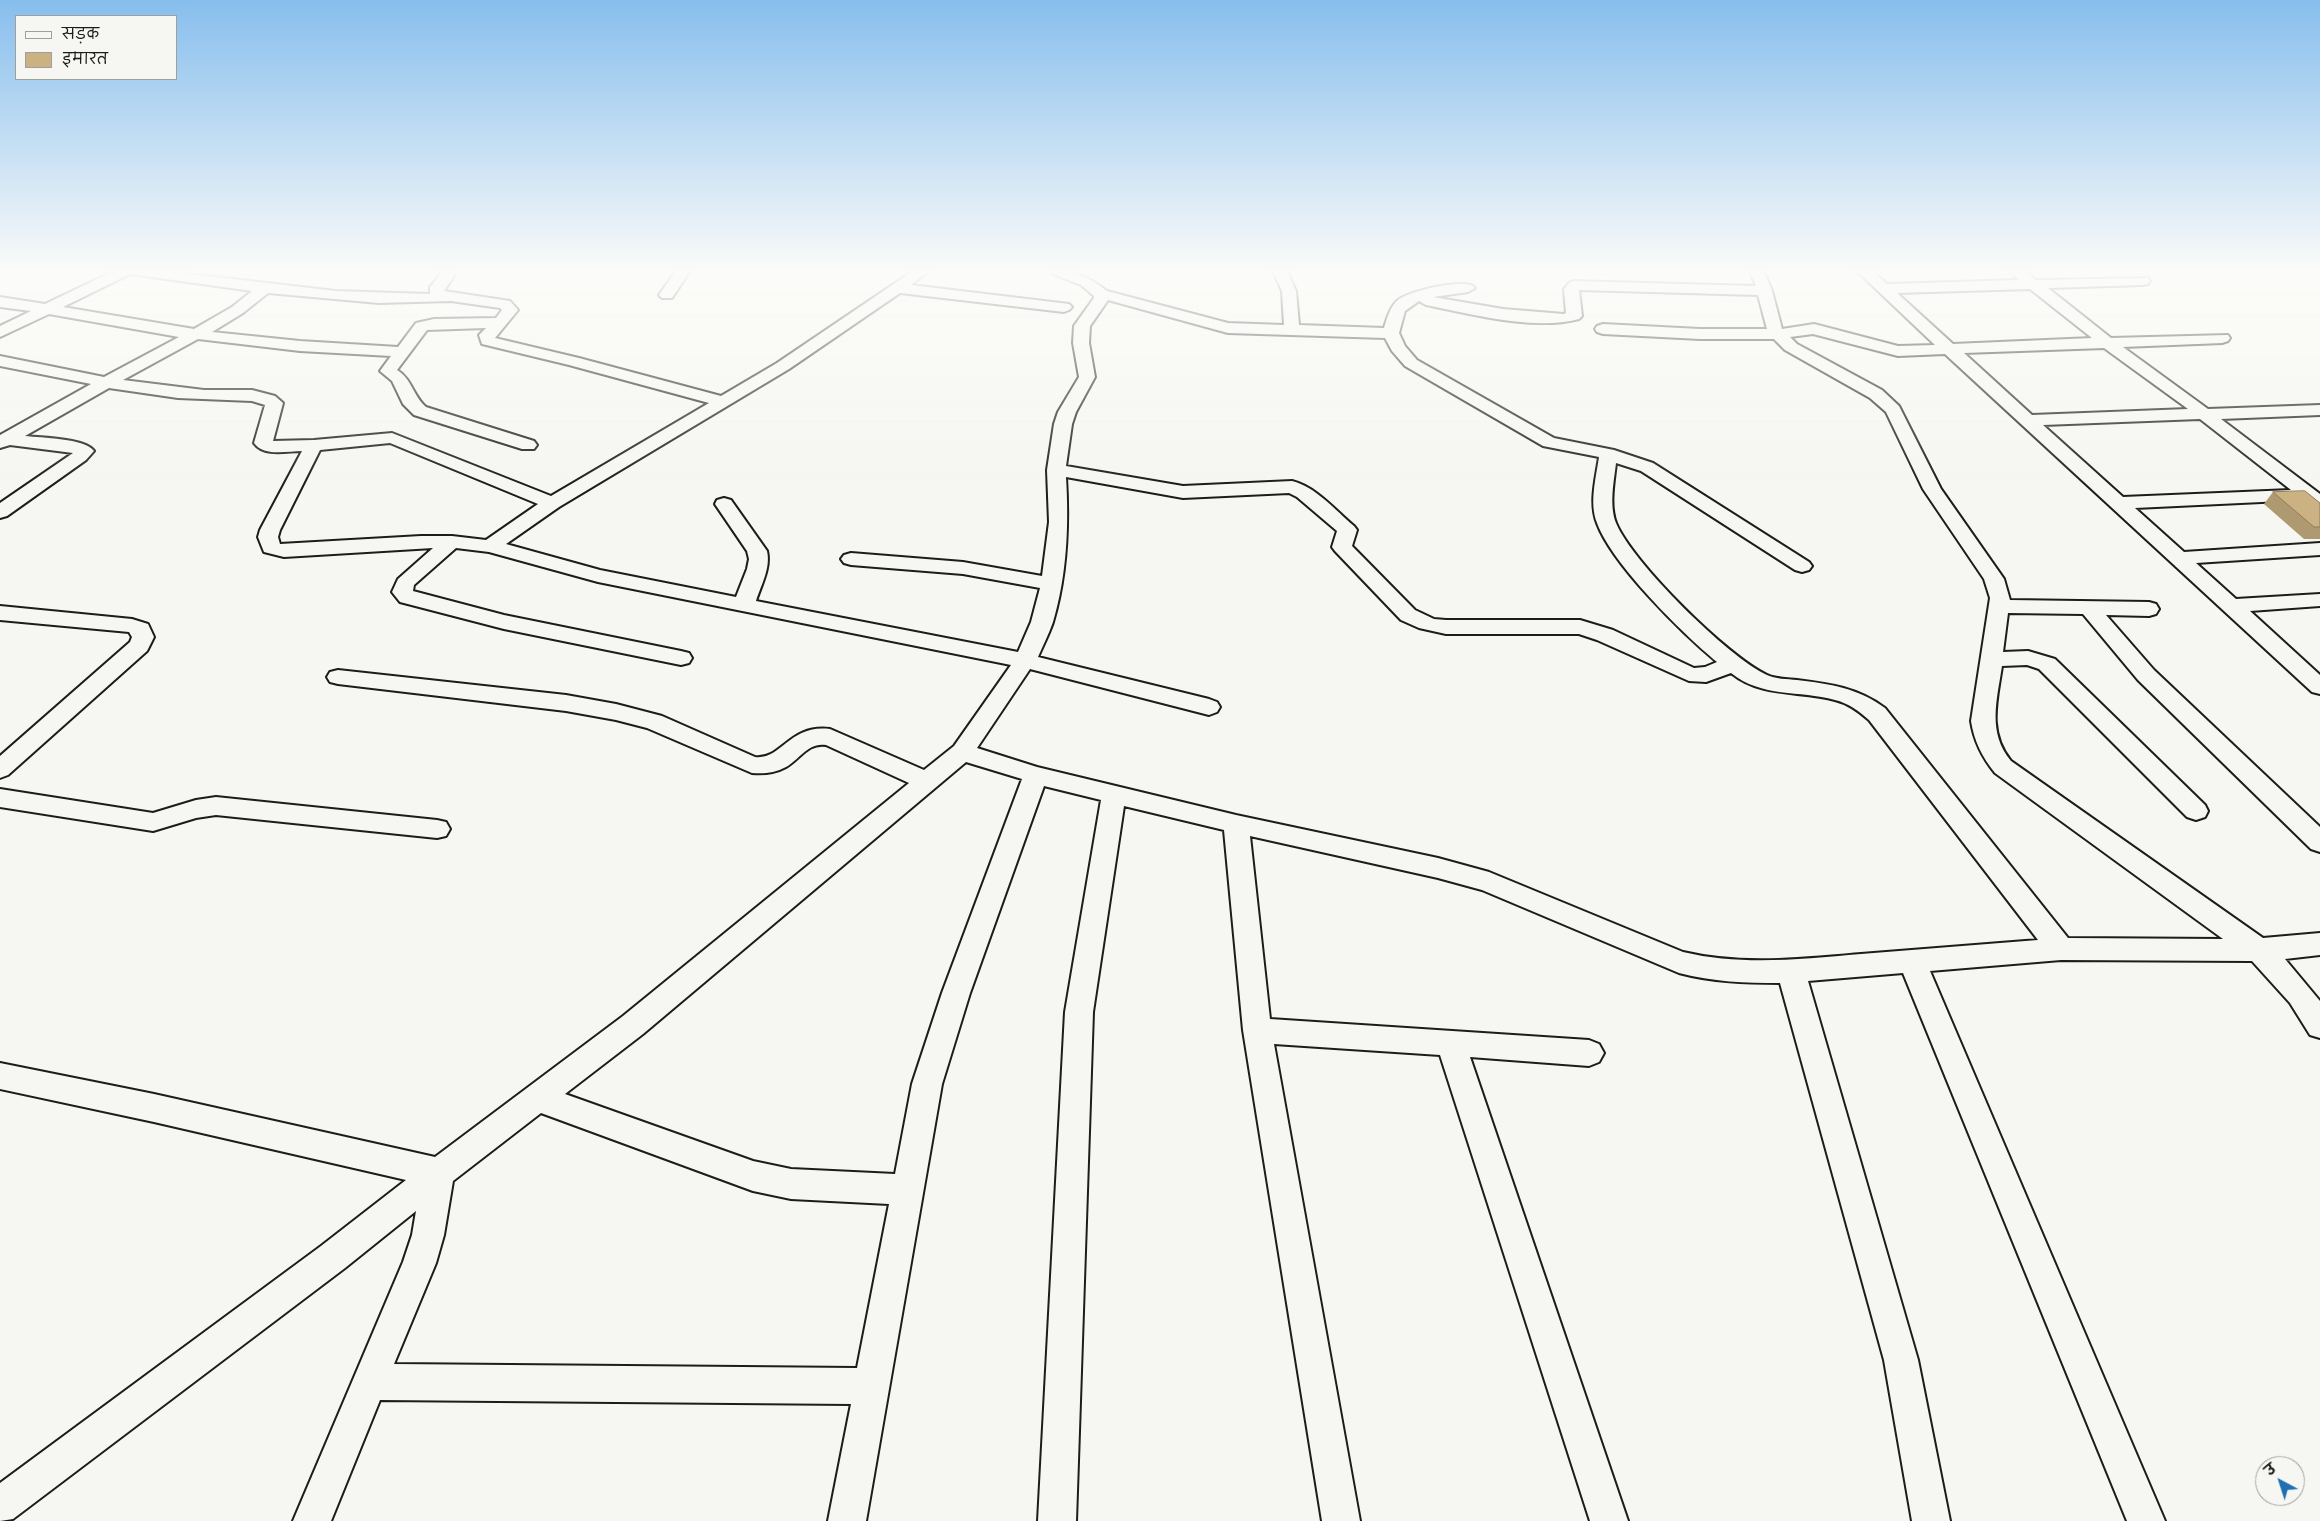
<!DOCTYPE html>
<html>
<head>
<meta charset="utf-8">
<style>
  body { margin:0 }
  #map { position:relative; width:2320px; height:1521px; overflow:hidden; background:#f6f6f2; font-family:"Balsamiq Sans","Playpen Sans Deva",sans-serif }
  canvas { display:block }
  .legend { position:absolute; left:15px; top:15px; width:162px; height:65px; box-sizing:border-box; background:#f6f6f2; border:1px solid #9f9f9c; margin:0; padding:6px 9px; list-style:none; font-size:15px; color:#1c1c1c }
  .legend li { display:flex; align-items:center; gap:10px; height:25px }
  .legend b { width:25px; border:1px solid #9f9f9c }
  .north { position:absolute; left:2255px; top:1456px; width:50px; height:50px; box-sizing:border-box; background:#f6f6f2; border:1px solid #9f9f9c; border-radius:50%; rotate:320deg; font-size:14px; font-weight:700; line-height:20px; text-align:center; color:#1c1c1c }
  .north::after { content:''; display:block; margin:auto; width:18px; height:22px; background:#1f6fb2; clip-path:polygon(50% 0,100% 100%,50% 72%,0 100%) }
</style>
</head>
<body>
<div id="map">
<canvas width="2320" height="1521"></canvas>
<ul class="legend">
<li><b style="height:6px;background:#f6f6f2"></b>सड़क</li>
<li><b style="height:14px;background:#ccb283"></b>इमारत</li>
</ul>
<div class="north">उ</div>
</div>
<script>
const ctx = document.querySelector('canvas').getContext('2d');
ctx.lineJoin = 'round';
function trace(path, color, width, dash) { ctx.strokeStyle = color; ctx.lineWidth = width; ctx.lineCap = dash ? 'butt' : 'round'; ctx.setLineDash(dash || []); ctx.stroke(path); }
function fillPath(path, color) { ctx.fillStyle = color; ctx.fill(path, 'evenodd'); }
const street = new Path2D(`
  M114,271H164L336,291L430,294V287L440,275L439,271H453L454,276L444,291L510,301L518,310L495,338L579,358L721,396L777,363L913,271H929L911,285L1069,304L1072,307L1069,310L1064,312L900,293L789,369L559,507L506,544L600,570L736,597L747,569L749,559L747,551L715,504L717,500L724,498L731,500L767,551C771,568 761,585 756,601L1018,652L1031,622L1040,588L963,574L851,565L844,563L841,559L844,555L851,553L963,562L1042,576L1049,522L1047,470L1054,424L1058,412L1079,377L1073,343L1074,326L1094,298V296L1081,285L1053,274L1051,271C1076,271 1087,276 1107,291L1228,323L1284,325L1282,291L1273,271H1287L1296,291L1299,325L1384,328C1387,318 1390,307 1398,300C1408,291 1468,277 1475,288L1468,292L1433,297L1503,309L1564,314L1566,313L1564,289L1570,282L1575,281L1756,286L1750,271H1764L1772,291L1782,329L1814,324L1898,346L1935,345L1857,271H1872L1887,284L2019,280L2009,271H2025L2036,280L2148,278L2150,281L2148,284L2143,285L2048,288L2111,338L2228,335L2230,338L2228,341L2222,343L2123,347L2208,409L2320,405V415L2221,419L2320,494V509L2313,507L2304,500L2135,508L2184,552L2320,543V555L2196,563L2236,599L2320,594V606L2250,611L2320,675V694L2312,692L1945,354L1898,356L1813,334L1790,337L1797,344L1882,390L1899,406L1941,489L2004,579L2010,600L2149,602L2156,604L2159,609L2156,614L2149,616L2106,615L2154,670L2320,827V852L2311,849L2138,680L2083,614L2008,613L2003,652L2028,651L2055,659L2205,805L2208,811L2205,817L2196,820L2187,817L2039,669L2027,665L2002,666C1997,700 1987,732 2011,761L2263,938L2320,933V955L2285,959L2320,1001V1038L2310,1035L2290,1003L2252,961L2061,960L1930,971L2165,1521H2127L1903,973L1808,981L1918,1360L1950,1521H1912L1884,1360L1780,983C1745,983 1713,982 1679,973L1482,890L1438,878L1250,836L1270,1019L1589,1040L1599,1044L1604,1053L1599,1062L1589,1066L1470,1057L1628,1521H1590L1440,1055L1274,1044L1360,1521H1322L1243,1030L1224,830L1124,806L1093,1012L1076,1521H1038L1065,1012L1101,800L1044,786L970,993L942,1084L866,1521H828L851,1404L380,1400L331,1521H293L403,1262L412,1235L416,1211L345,1268L13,1519L0,1521V1483L321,1246L406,1180L154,1122L0,1089V1063L154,1094L435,1157L623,1016L909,783L826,745C808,742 800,759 786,767C775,773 764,774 752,773L647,728L616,720L566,711L338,684L330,682L327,677L330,672L338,670L566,695L616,704L662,716L755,757C782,760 789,724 830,729L924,770L954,746L1011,665L598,582L489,552L456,548L414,585L413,591L504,615L681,651L689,653L692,658L689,663L681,665L504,629L400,602L392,592L398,579L433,548L284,557L264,552L258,537L260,530L302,451C287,451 264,457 254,443L265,405L252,401L178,398L109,388L25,436C41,438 85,438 94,451L86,460L7,516L0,518V503L73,453L10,445L0,448V435L91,384L0,366V356L104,377L179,337L49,314L0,337V326L31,311L0,307V297L45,304ZM130,274L252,291L232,307L194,329L63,307ZM2030,289L2092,338L1953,344L1897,293ZM1579,290L1758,295L1767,329H1700L1603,324L1597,326L1595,329L1597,332L1603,334L1700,339H1774L1785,350L1870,398L1886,412L1923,489L1984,579L1990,598L1971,721C1974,741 1982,757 1995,773L2223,939L2068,938L1885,708C1858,688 1830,684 1797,680C1787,679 1775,679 1767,675C1728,657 1632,562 1616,523C1609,505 1614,481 1616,463L1641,471L1795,570L1802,572L1809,570L1812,566L1809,562L1653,463L1614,450L1554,438L1417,360L1405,346L1399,333L1405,311L1419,301L1426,305C1472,314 1533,331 1579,319L1582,316ZM268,293L379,303L451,301L500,308L502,310L496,318L434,319L416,323L398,347L300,341L212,332L243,313ZM1108,300L1228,333L1385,338L1392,351L1405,366L1543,446L1599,457C1596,478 1589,503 1597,523C1612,564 1682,633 1717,662L1705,667L1694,668L1613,630L1580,620H1446L1434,619L1415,610L1352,546L1357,530L1354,526C1335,510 1316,487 1292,481L1183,486L1066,466L1072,424L1076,412L1095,377L1089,343L1090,326ZM486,328L479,335L482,344L569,365L709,403L551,496L392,433L314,440L273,441L283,403L275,396L252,390H204L123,380L198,339L300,351L391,356L380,371L392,381L403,404L414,415L522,449H534L537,445L534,441L426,407C413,396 412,379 397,370L427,330ZM2104,348L2188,409L2032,415L1964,353ZM2200,419L2291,490L2123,497L2043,425ZM390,443L538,504L486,540L452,536H421L280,544L278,537L280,530L320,450ZM1066,477L1183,498L1289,493L1297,497L1337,531L1332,547L1335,551L1401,620L1419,628L1446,634H1579L1597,640L1689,681L1706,682L1731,673C1762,698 1799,690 1835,700C1848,703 1859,711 1869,720L2038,940C1979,945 1920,949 1861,954C1801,959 1742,966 1683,952L1489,872L1438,858L1236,815L1037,767L977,748L1030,669L1209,715L1217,712L1220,707L1217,702L1209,699L1038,657C1043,645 1049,634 1053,622C1067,575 1069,525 1066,477ZM966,762L1022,779L942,993L912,1084L895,1174L791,1169L753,1161L565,1094L643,1034ZM541,1113L753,1191L791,1199L889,1204L857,1368L394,1364L436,1263L444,1235L453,1181Z
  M676,271H690L672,298H662L659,295Z
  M0,606L132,619L148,624L154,637L147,651L8,775L0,778V756L130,642L132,637L129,632L0,620Z
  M0,789L153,813L196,800L216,797L437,820L446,822L450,829L446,836L437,838L216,815L196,818L153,831L0,807Z`);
trace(street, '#1c1c1c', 4);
fillPath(street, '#f6f6f2');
fillPath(new Path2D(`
  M2273,492L2320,503V539H2304L2264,504Z`), '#af9971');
const building = new Path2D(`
  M2305,491L2320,503V527H2314L2273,492Z`);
fillPath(building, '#ccb283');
trace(building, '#8f7d5c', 1);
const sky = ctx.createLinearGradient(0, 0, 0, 484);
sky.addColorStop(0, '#87beed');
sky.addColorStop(0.56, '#fbfbf9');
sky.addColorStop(1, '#fbfbf900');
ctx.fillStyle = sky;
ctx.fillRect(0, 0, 2320, 484);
</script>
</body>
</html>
